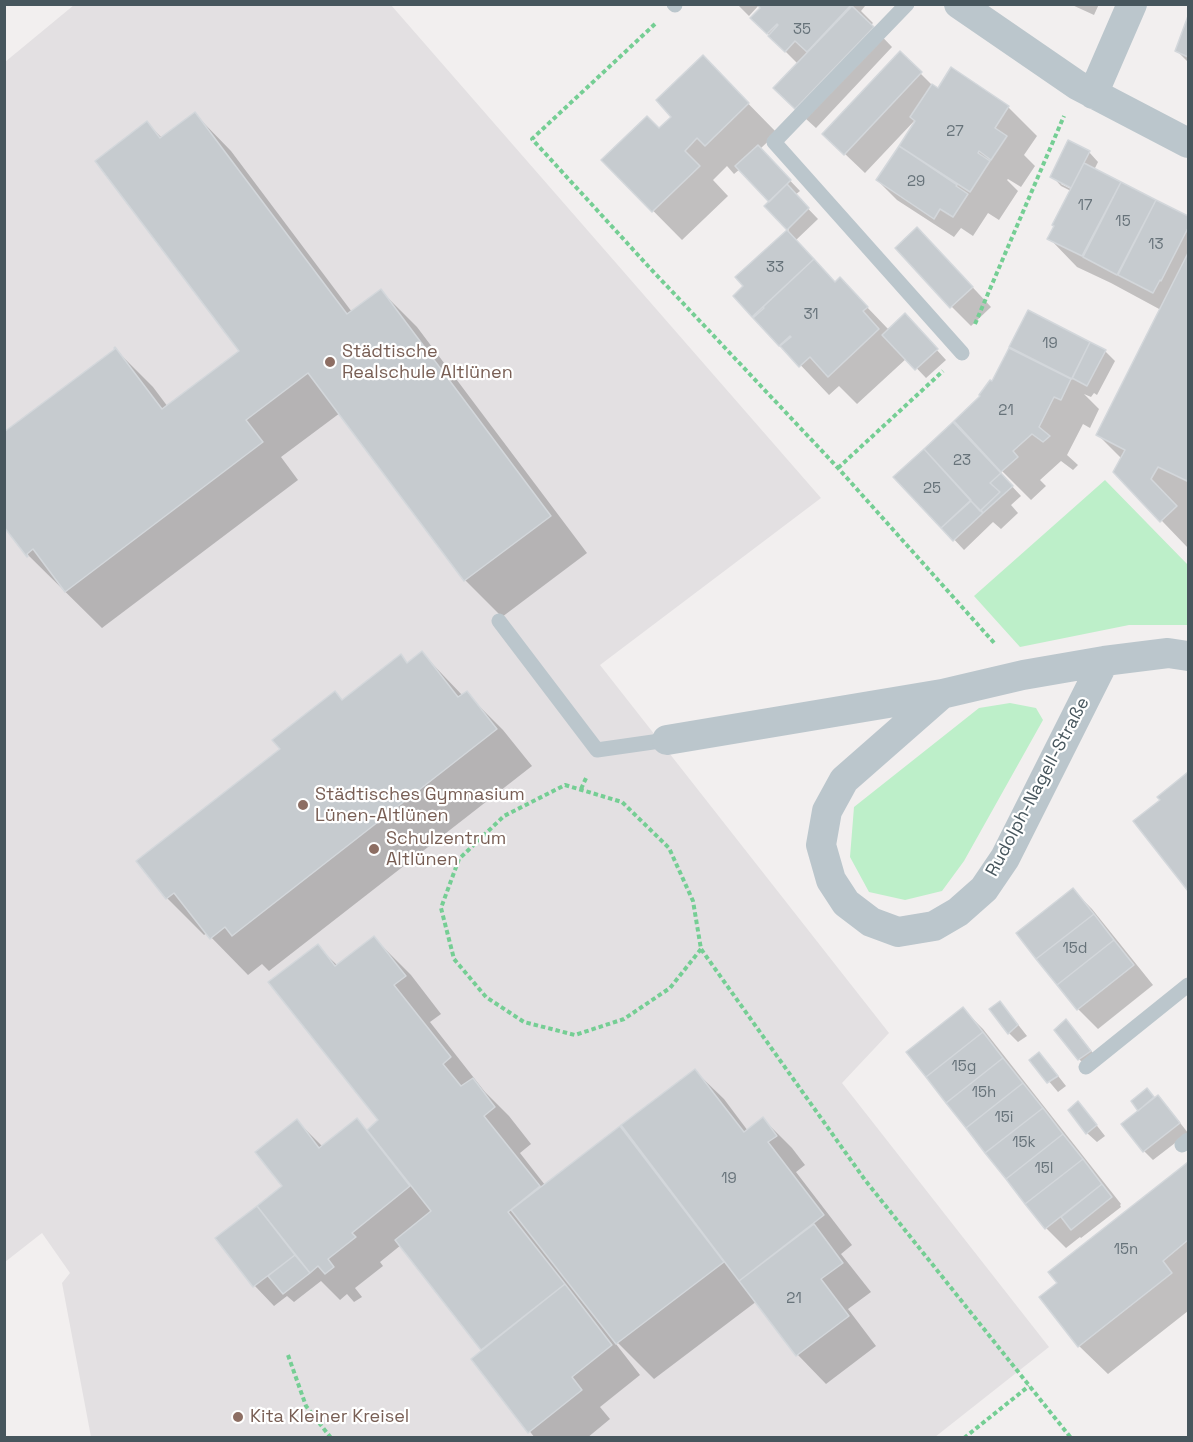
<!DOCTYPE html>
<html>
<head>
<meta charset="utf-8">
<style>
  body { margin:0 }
  #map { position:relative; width:1193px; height:1442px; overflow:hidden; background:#f2efef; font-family:"Space Grotesk",sans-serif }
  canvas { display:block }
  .frame { position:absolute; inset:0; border:6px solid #47565d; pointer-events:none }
</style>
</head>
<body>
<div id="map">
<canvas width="1193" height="1442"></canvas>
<div class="frame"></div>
</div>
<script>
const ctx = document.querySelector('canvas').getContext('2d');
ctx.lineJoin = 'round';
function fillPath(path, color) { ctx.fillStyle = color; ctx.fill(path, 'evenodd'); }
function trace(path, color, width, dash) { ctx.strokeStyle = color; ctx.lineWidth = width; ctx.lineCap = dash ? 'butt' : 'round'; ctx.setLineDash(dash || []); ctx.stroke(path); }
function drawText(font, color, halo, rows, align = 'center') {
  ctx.font = font + ' "Space Grotesk",sans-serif'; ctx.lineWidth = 4.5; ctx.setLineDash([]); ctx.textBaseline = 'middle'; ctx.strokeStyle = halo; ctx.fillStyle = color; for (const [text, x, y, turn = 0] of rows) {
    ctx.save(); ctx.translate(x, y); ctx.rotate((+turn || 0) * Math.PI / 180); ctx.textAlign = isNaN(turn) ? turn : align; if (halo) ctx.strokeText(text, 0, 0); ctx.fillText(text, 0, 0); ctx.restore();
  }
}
fillPath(new Path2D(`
  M74,5H391L821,498L600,665L889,1033L842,1083L1049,1347L935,1437H91L62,1283L70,1273L42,1233L5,1262V62Z`), '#e3e0e2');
fillPath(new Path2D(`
  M1105,480L1188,565V625H1129L1020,647L974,596Z
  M1010,703L1036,708L1043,720L964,861L942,891L905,900L869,892L850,857L854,807L979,708Z`), '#bdefc9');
fillPath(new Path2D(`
  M737,4H863L865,6L861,11L873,23L871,25L892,47L816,128L794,108L798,64L752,18L762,8L759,5L749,16Z
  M1070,4H1099L1094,15Z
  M1188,20V62L1177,51Z
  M900,53L936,89L1008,107L1037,136L1024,155L1035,166L1021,187L1008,179L1007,180L1018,191L999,220L988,213L973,236L961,228L954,237L897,200L877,180L918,119L917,118L865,173L844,153Z
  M731,86L777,133L760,149L800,191L795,195L818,219L796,240L836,283L840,279L889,330L914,325L946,360L926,378L907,358L857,404L839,386L829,395L735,296L746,286L737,277L789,230L767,206L771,202L740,169L734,174L727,166L713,180L728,196L682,240L603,160L659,130Z
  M195,114L231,151L352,312L381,291L417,327L587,553L502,617L465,580L340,413L281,457L298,480L102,628L27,554L116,350L153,387L168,407L241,351L147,123L162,138Z
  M1089,152L1098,162L1094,170L1188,218V514L1187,517L1188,518V548L1115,472L1122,459L1097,434L1161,310L1111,283L1077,267L1049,238L1071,191L1061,186L1052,176ZM1061,181L1078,190L1077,192L1061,184Z
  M937,249L991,307L971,326L951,306Z
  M1011,347L1105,351L1115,361L1097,395L1094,393L1091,397L1084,394L1099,409L1090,428L1083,424L1067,455L1078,465L1073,470L1061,461L1040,480L1046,486L1031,500L1000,469L998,471L1021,496L1011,505L1018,513L1001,529L993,522L964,550L896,477L976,443L992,383L1018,353Z
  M422,653L463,696L466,693L503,730L532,766L269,971L262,964L248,975L207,933L204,935L167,898L138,862L400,656L408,664Z
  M1188,773V889L1135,821L1162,801L1159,797Z
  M1073,890L1092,909L1153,985L1098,1029L1078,1009L1018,933Z
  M374,938L411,975L441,1014L430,1022L485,1092L509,1116L531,1144L520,1153L545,1185L620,1128L627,1134L695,1071L724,1099L748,1131L763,1119L792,1148L805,1165L796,1172L852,1245L841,1254L871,1292L848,1309L876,1346L826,1384L798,1355L757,1301L654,1379L618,1343L616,1344L640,1375L600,1407L610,1419L587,1438H535L473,1359L484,1350L401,1245L380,1262L383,1266L355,1288L362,1297L354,1302L347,1294L340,1300L321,1281L294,1302L287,1296L274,1306L255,1286L217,1239L284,1186L297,1121L323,1147L357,1120L368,1131L380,1121L317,946L338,966Z
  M999,1003L1009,1013L1027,1036L1018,1042L1009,1033Z
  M963,1009L983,1029L1121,1204L1120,1205L1121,1207L1081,1238L1080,1237L1066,1248L1046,1228L908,1052Z
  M1066,1021L1076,1031L1099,1061L1089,1069L1079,1059L1056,1030Z
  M1039,1054L1048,1063L1066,1086L1058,1092L1031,1060Z
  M1147,1090L1155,1099L1158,1097L1167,1106L1188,1133L1153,1160L1144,1151L1140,1111Z
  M1078,1103L1087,1113L1105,1136L1097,1142L1087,1133Z
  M1188,1164V1311L1108,1374L1079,1346L1059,1283L1050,1273Z`), '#0003');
const building = new Path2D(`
  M757,4H852L807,52L795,41L785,52L768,36L778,25L777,24L767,34L750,18L760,8Z
  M852,6L874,27L795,109L773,88Z
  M1188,16V57L1175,51Z
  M900,51L922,72L844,155L822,134Z
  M703,55L749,103L705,146L697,138L685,151L700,166L652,212L601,160L647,116L659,128L671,117L656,100Z
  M951,67L1009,106L995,128L1007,136L991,160L979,151L978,153L990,161L970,192L899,146L915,121L910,117L932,84L938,88Z
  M195,112L347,314L381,289L551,516L464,581L308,373L246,420L263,442L65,592L33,549L27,554L28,556L27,557L4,527V432L115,349L114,348L115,347L162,409L239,351L95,161L147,121L160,138Z
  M1068,140L1090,151L1071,188L1050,177Z
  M758,145L791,180L769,202L735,166Z
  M899,146L957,185L956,186L968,194L953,217L940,209L934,219L876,180Z
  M1084,163L1121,182L1082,256L1047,239L1054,226L1052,225Z
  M1121,182L1156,200L1117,275L1083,257Z
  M787,184L809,208L787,230L764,206Z
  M1156,200L1188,216V228L1161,281L1160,280L1153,293L1118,275Z
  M917,227L973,287L950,308L895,248Z
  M787,230L814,259L752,317L733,296L743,286L735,277Z
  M1188,253V479L1187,481L1158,467L1151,479L1177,506L1160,522L1113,472L1125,450L1096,435Z
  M814,259L835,282L840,277L868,307L863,311L879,329L828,377L810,357L799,367L780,346L791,337L790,336L779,346L753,318L764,308L763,307Z
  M1028,310L1090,342L1072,379L1009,347Z
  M905,313L938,349L915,370L882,335Z
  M1090,342L1106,350L1087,386L1072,378Z
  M1009,348L1071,379L1061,400L1054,397L1039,427L1050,436L1043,442L1032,434L1013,451L1018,457L1001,472L954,421L980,396L979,395L990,380L992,381Z
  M953,422L1001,473L990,483L1000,492L980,511L924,449Z
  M924,449L971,500L941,528L893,477Z
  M1001,473L1013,486L983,513L981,510L1000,492L990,483Z
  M971,501L983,513L953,541L941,528Z
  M422,651L458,697L467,691L497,729L232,936L225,927L210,939L174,893L166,899L136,861L280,749L272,740L335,691L342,700L401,654L407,663Z
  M1188,772V891L1133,821L1160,800L1157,797Z
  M1073,888L1094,914L1036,959L1016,933Z
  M1094,914L1114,940L1057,985L1036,959Z
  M374,936L406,976L394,985L451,1057L443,1064L461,1086L473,1078L495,1107L484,1116L540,1186L508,1212L565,1284L481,1350L395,1240L431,1211L367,1130L378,1120L268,982L318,944L335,966Z
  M1114,940L1134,965L1077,1010L1057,985Z
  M1000,1001L1018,1025L1008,1034L989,1009Z
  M963,1007L983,1032L926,1077L906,1052Z
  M1066,1019L1091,1051L1078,1060L1054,1030Z
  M983,1032L1003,1058L946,1103L926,1077Z
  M1039,1052L1058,1076L1047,1083L1029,1060Z
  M1003,1058L1023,1083L966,1128L946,1103Z
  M695,1069L744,1132L763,1117L777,1136L768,1142L824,1215L739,1281L621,1125Z
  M1023,1083L1043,1108L985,1153L966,1128Z
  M1147,1088L1154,1097L1138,1111L1131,1101Z
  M1158,1095L1180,1123L1143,1152L1121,1124Z
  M1078,1101L1097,1125L1086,1134L1068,1110Z
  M1043,1108L1063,1134L1006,1179L985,1153Z
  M357,1118L410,1186L352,1233L356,1237L328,1259L334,1267L325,1274L318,1266L310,1273L257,1206L282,1186L255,1152L297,1119L319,1148Z
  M620,1126L724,1262L616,1344L511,1210Z
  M1063,1134L1083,1159L1025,1204L1006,1179Z
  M1083,1159L1102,1184L1045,1229L1025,1204Z
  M1188,1162V1240L1163,1261L1172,1273L1078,1347L1039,1297L1057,1283L1048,1272Z
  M1102,1184L1112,1197L1071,1230L1061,1217Z
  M257,1206L295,1255L253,1287L215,1238Z
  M814,1224L843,1263L821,1279L849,1316L796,1356L739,1281Z
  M295,1255L310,1273L283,1294L268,1276Z
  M565,1284L612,1345L572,1377L582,1390L528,1433L471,1359Z`);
fillPath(building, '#c6cbcf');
trace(building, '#d3d7db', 1.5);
trace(new Path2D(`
  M655,24L532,139L649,267L838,468L996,645
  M975,324L1064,116
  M838,468L943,371
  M581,789L587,776
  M701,949L670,988L624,1019L575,1035L524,1022L486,997L454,959L441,908L459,859L504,816L565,785L622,802L669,848L693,901L701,949L865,1180L1071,1438
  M288,1355L306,1406L331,1438
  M964,1438L1029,1386`), '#75ce94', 4, [4.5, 3]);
trace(new Path2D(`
  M674,4L675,5
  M907,4L774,142L962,353
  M499,621L597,750L667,740
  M1086,1067L1188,985
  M1182,1145L1188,1140`), '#bbc6cc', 15);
trace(new Path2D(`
  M959,4L1077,85L1188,143
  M1093,94L1132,4
  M1104,661L1005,858L984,889L958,912L934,926L898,932L871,922L846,903L831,880L821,845L827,811L844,780L942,694L1023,675L1104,661L1168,653L1188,656
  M667,740L942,694`), '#bbc6cc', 30);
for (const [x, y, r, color] of [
  [330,362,6,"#8d6e63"],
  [303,805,6,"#8d6e63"],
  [374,849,6,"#8d6e63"],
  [238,1417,6,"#8d6e63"]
]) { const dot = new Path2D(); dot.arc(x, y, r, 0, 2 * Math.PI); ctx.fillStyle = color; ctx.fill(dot); trace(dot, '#fff', 2); }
drawText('15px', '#67737a', null, [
  ["35",802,30],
  ["27",955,132],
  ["29",916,182],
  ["17",1085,206],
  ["15",1123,222],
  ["13",1156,245],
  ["33",775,268],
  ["31",811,315],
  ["19",1050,344],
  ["21",1006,411],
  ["23",962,461],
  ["25",932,489],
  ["15d",1075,949],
  ["15g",964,1067],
  ["15h",984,1093],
  ["15i",1004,1118],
  ["15k",1024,1143],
  ["15l",1044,1169],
  ["19",729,1179],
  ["15n",1126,1250],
  ["21",794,1299]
]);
drawText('18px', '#785e54', '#fff', [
  ["Städtische",342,352],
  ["Realschule Altlünen",342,373],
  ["Städtisches Gymnasium",315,795],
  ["Lünen-Altlünen",315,816],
  ["Schulzentrum",386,839],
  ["Altlünen",386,860],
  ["Kita Kleiner Kreisel",250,1417]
], 'left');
drawText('18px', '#47565d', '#fff', [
  ["Rudolph-Nagell-Straße",1038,787,-62]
]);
</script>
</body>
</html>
